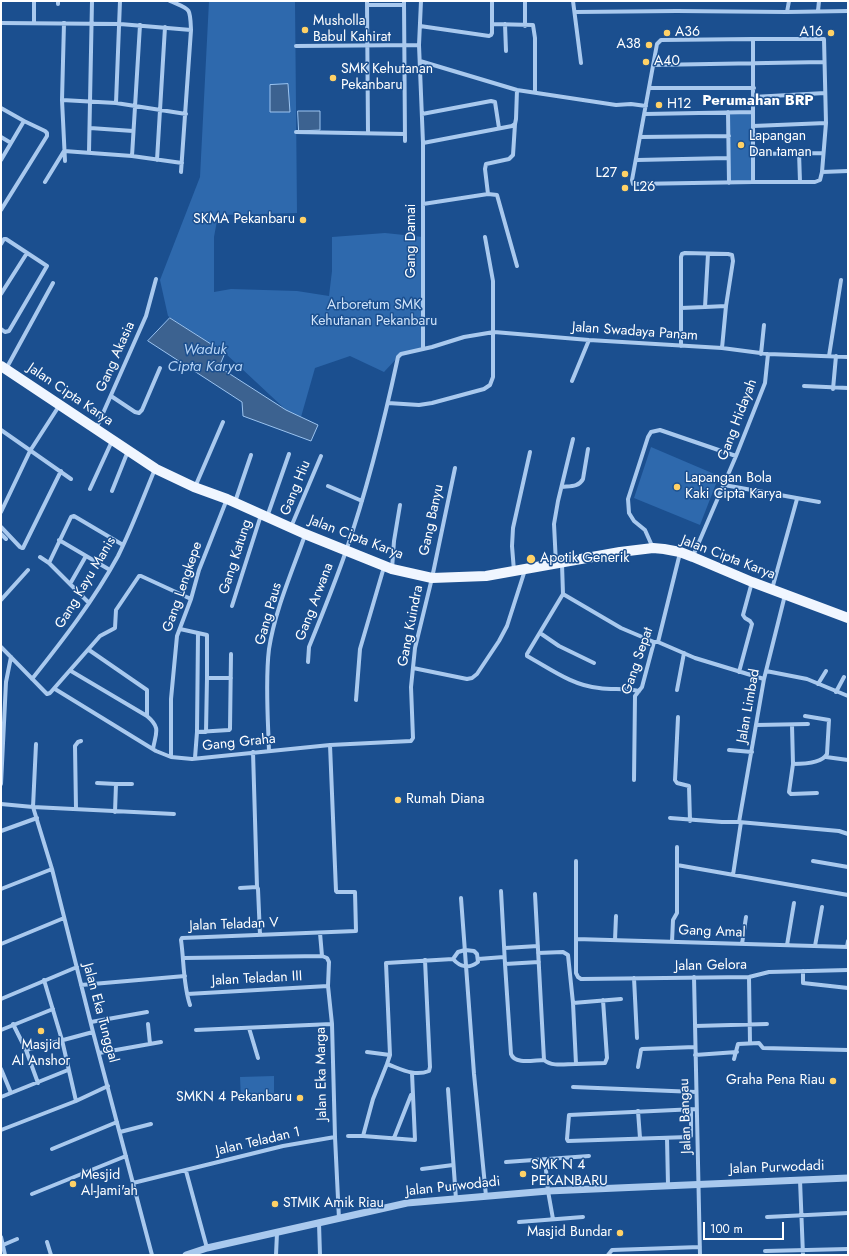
<!DOCTYPE html>
<html>
<head>
<meta charset="utf-8">
<style>
  body { margin:0 }
  #map { position:relative; width:849px; height:1256px; overflow:hidden; background:#1b4f8f; font-family:Jost,sans-serif }
  canvas { display:block }
  .frame { position:absolute; inset:0; border:2px solid #fff; pointer-events:none }
  .scale { position:absolute; left:703px; top:1222px; width:81px; height:18px; box-sizing:border-box; border:2px solid #fff; border-top:0; padding-left:5px; font-size:12px; line-height:14px; white-space:nowrap; color:#fff; -webkit-text-stroke:3px #1b4f8f; paint-order:stroke }
</style>
</head>
<body>
<div id="map">
<canvas width="849" height="1256"></canvas>
<div class="frame"></div>
<div class="scale">100 m</div>
</div>
<script>
const ctx = document.querySelector('canvas').getContext('2d');
ctx.lineJoin = 'round';
function fillPath(path, color) { ctx.fillStyle = color; ctx.fill(path, 'evenodd'); }
function trace(path, color, width, dash) { ctx.strokeStyle = color; ctx.lineWidth = width; ctx.lineCap = dash ? 'butt' : 'round'; ctx.setLineDash(dash || []); ctx.stroke(path); }
function drawText(font, color, halo, rows, align = 'center') {
  ctx.font = font + ' Jost,sans-serif'; ctx.lineWidth = 3; ctx.setLineDash([]); ctx.textBaseline = 'middle'; ctx.strokeStyle = halo; ctx.fillStyle = color; for (const [text, x, y, turn = 0] of rows) {
    ctx.save(); ctx.translate(x, y); ctx.rotate((+turn || 0) * Math.PI / 180); ctx.textAlign = isNaN(turn) ? turn : align; if (halo) ctx.strokeText(text, 0, 0); ctx.fillText(text, 0, 0); ctx.restore();
  }
}
fillPath(new Path2D(`
  M209,1H295L297,213L218,215L214,237V292L231,289L297,291L329,296L332,271V237L385,233L423,237V349L398,357L384,372L350,356L315,368L301,417L286,410L225,353L168,316L160,280L200,177Z
  M728,112H753V182L729,183Z
  M651,447L719,476L700,525L634,498Z
  M274,1076V1099H241L240,1077Z`), '#2e69ad');
const water = new Path2D(`
  M288,84L290,112H270V85Z
  M298,111H320V130L299,131Z
  M170,318L225,353L219,367L286,410L318,425L311,441L243,416L242,402L148,341Z`);
fillPath(water, '#3c6290');
trace(water, '#9cc4f0', 1);
trace(new Path2D(`
  M34,1V23
  M170,1C191,10 190,7 191,30L181,172
  M367,1L368,133
  M404,1L405,141
  M421,1L419,45L423,143V349
  M573,1L581,63
  M58,4V1
  M367,5H404
  M818,11L819,1
  M575,12L677,11L787,12L848,11
  M787,12L789,1
  M1,23L120,24L191,30
  M64,23L62,100L65,161
  M492,24L533,25L535,38V93
  M505,24L506,51
  M420,26L489,36L491,35L492,33V1
  M525,26V1
  M753,39H824L826,123L822,172L820,180L815,182H753L633,184L632,180L657,44L661,40Z
  M296,46L419,45
  M420,61L517,90L616,105L631,104L646,106
  M653,65L824,62
  M649,88H754
  M753,97L825,93
  M62,100L116,103L186,114
  M116,103L120,1
  M1,108L24,121L1,160
  M728,112L729,183
  M422,114L491,101L495,102L499,128
  M645,114L753,112
  M753,126L826,123
  M90,128L133,131
  M296,132L405,134
  M1,137L11,143
  M640,137L729,136
  M423,143L512,126L515,124L516,119L517,90
  M89,152L92,1
  M799,152L800,182
  M753,154L822,153
  M132,156L140,25
  M157,160L165,27
  M637,160L728,158
  M822,172L848,171
  M45,182L64,151L132,156L182,163
  M753,182V39
  M488,194L485,169L486,164L509,159L513,155L515,124
  M423,204L488,194L497,195L517,266
  M1,210L47,136V133L45,131L24,121
  M1,244L4,239H6L47,266L9,331L5,332L1,329
  M708,254L705,307L726,306
  M1,294L27,253
  M681,308L705,307
  M681,346V257L682,254L685,253L728,254L732,255L733,261L726,306L722,348
  M761,354L764,325
  M829,356L841,280
  M6,369L53,283
  M572,381L589,340
  M804,386L848,388
  M833,389L836,356
  M111,396L135,412L139,413L142,410L160,368
  M388,403L419,405L432,403L484,389L490,385L493,377V281L485,237
  M96,429L146,316L156,279
  M1,430L71,479
  M724,485L819,502
  M328,486L362,501
  M195,487L223,422
  M562,487C570,486 579,487 583,479L588,449
  M90,489L112,441
  M112,491L128,451
  M235,502L251,455
  M1,512L30,451L59,406
  M267,517L289,454
  M1,527L20,547L22,548H23L61,471
  M291,527L321,456
  M1,534L6,539
  M59,540L110,570
  M653,548L645,530L634,521L629,513L628,499L648,437L651,432L660,430L736,456
  M693,556L736,456L765,383L768,354
  M40,557L49,563L89,603
  M49,563L71,517L74,516L123,545
  M556,564L554,524L558,501L573,439
  M562,564L563,594L527,654V656C549,668 573,686 599,688C612,690 625,688 639,691
  M392,569L394,541L400,505
  M514,571L512,546L513,528L530,452
  M70,584L86,556
  M772,589L797,499
  M563,594L621,628L654,642
  M1,600L28,570
  M232,606L261,515
  M180,629L207,635V678H231
  M540,633L559,646L594,663
  M658,642L695,658L764,679
  M1,647L47,694L50,693L100,636L115,628L116,610L139,576H141L191,599
  M89,650L147,690V716C161,728 156,732 153,749
  M308,662L309,647C322,615 335,583 346,551C368,487 384,422 398,357L401,354L432,347L464,337L494,332L589,340L722,348L768,354L848,357
  M413,668L467,679L472,678L477,674L499,641L507,626L525,570
  M71,671L147,716
  M766,671L807,679L848,696
  M739,672L752,624L750,621L745,618L743,615L752,582
  M32,679C63,640 94,600 118,556C132,528 143,498 155,469
  M818,684L826,671
  M55,689L156,751L171,757L192,759L330,745L411,741L413,738L411,687L415,648L432,578L455,468
  M677,690L684,653
  M836,692L844,677
  M356,700L360,649L384,567
  M678,717L675,780L677,783L689,786L690,821
  M756,725L808,724
  M792,725L793,764L789,792L791,794L817,793
  M197,732L229,730L230,729L231,654
  M206,732L207,678
  M36,744L33,807L52,869L93,1032L152,1255
  M729,750L752,752
  M269,751C268,719 265,681 269,649C275,610 292,572 305,535
  M253,752L257,887
  M171,757V699L177,636L191,599L199,570L227,499
  M826,757L848,760
  M195,758L197,732L198,633
  M793,764C802,764 822,763 827,754L829,720L805,716
  M634,780L635,696L642,687L654,642H658L680,553
  M97,783L116,784H132
  M1,784L6,682L11,657
  M1,804L33,807L174,814
  M76,809L75,746L78,742L81,741
  M115,812L116,784
  M670,818L722,822H739L839,831L848,834
  M739,822L764,679L785,595
  M1,831L37,818
  M576,861V973L578,977L581,979L749,977L769,972L848,970
  M813,861L848,867
  M677,865L848,895
  M733,875L741,822
  M240,888L257,887L258,889L260,935
  M1,889L52,869
  M501,891L505,964L511,1054C515,1065 534,1060 544,1060L535,894
  M461,898L474,1074L486,1196
  M320,933L322,956L327,958L329,962L328,986L332,1024L335,1137L339,1219
  M576,939L848,947
  M615,940L616,916
  M672,942L673,920L677,913V847
  M1,944L64,918
  M742,944L746,917
  M787,945L794,903
  M815,946L822,907
  M847,947L848,941
  M505,948L538,946
  M465,950L474,951L477,954L478,962C469,969 460,967 453,959L458,952Z
  M538,953L563,952L568,955L573,1003L576,1064C565,1064 552,1067 544,1060
  M184,958L322,956
  M478,959L504,957
  M505,964L539,962
  M803,971V983L848,988
  M694,977L700,1255
  M749,977L750,1043
  M634,978L637,1038
  M44,980L62,1040L76,1101
  M81,985L185,976
  M187,994L328,986
  M1,999L77,967
  M573,1003L621,999
  M190,1005C183,985 184,960 181,940L182,938L356,931L355,892H337L336,891L330,745
  M91,1022L147,1012
  M13,1024L26,1050L38,1083
  M148,1024L150,1044
  M695,1026L767,1024
  M249,1028L258,1058
  M1,1030L53,1009
  M196,1030L332,1024
  M26,1050L93,1032
  M367,1052L390,1055
  M99,1053L161,1042
  M695,1055L737,1052
  M734,1059L738,1044L759,1043L763,1048L848,1050
  M387,1064L390,1055L386,963L453,959
  M576,1064L605,1063L607,1058L603,1000
  M638,1067L641,1050L642,1049L695,1047
  M1,1069L11,1093
  M412,1073L415,1140L363,1136L373,1099L387,1064C401,1069 414,1077 429,1071L430,1067L425,960
  M573,1087L696,1092
  M448,1089L456,1199
  M1,1097L68,1070
  M691,1109V1136L689,1137L568,1141L567,1139L569,1115L696,1109
  M638,1111L640,1138
  M1,1130L76,1101L108,1086
  M120,1132L151,1124
  M348,1136H363
  M394,1138L411,1095
  M667,1138L668,1185
  M52,1149L117,1122
  M545,1160L548,1191L553,1219
  M506,1162L589,1156
  M422,1169L453,1165
  M186,1171L207,1248
  M800,1180L803,1255
  M133,1183L283,1146L335,1137
  M32,1194L126,1156
  M767,1217L848,1213
  M519,1222L583,1217
  M319,1223L320,1255
  M1,1237L5,1255
  M47,1242L51,1255
  M3,1245L17,1239
  M765,1251L848,1249
  M276,1255L277,1233
  M608,1255L612,1250L700,1247`), '#a9c9ee', 4);
trace(new Path2D(`
  M186,1255L207,1248L407,1203L548,1191L848,1178`), '#a9c9ee', 7);
trace(new Path2D(`
  M1,366L156,469L194,487L227,499L305,534L392,569L432,578L486,576L620,552L653,548L664,549L680,552L693,557L752,582L848,618`), '#f0f6ff', 10);
for (const [x, y, r, color] of [
  [305,30,4,"#ffd166"],
  [667,33,4,"#ffd166"],
  [831,33,4,"#ffd166"],
  [649,45,4,"#ffd166"],
  [646,62,4,"#ffd166"],
  [333,78,4,"#ffd166"],
  [659,105,4,"#ffd166"],
  [741,145,4,"#ffd166"],
  [625,174,4,"#ffd166"],
  [625,188,4,"#ffd166"],
  [303,220,4,"#ffd166"],
  [677,487,4,"#ffd166"],
  [531,559,5,"#ffd166"],
  [398,800,4,"#ffd166"],
  [41,1031,4,"#ffd166"],
  [833,1081,4,"#ffd166"],
  [300,1098,4,"#ffd166"],
  [523,1174,4,"#ffd166"],
  [73,1184,4,"#ffd166"],
  [275,1204,4,"#ffd166"],
  [620,1233,4,"#ffd166"]
]) { const dot = new Path2D(); dot.arc(x, y, r, 0, 2 * Math.PI); ctx.fillStyle = color; ctx.fill(dot); trace(dot, '#1b4f8f', 1.5); }
drawText('14px', '#fff', '#1b4f8f', [
  ["Musholla",313,22],
  ["Babul Kahirat",313,38],
  ["A36",675,33],
  ["A16",823,33,"right"],
  ["A38",641,45,"right"],
  ["A40",654,62],
  ["SMK Kehutanan",341,70],
  ["Pekanbaru",341,86],
  ["H12",667,105],
  ["Lapangan",749,137],
  ["Dan taman",749,153],
  ["L27",617,174,"right"],
  ["L26",633,188],
  ["SKMA Pekanbaru",295,220,"right"],
  ["Lapangan Bola",685,479],
  ["Kaki Cipta Karya",685,495],
  ["Apotik Generik",540,559],
  ["Rumah Diana",406,800],
  ["Masjid",41,1046,"center"],
  ["Al Anshor",41,1062,"center"],
  ["Graha Pena Riau",825,1081,"right"],
  ["SMKN 4 Pekanbaru",292,1098,"right"],
  ["SMK N 4",531,1166],
  ["PEKANBARU",531,1182],
  ["Mesjid",81,1176],
  ["Al-Jami'ah",81,1192],
  ["STMIK Amik Riau",283,1204],
  ["Masjid Bundar",612,1233,"right"]
], 'left');
drawText('14px', '#fff', '#1b4f8f', [
  ["Gang Damai",412,241,-90],
  ["Jalan Swadaya Panam",635,332,4],
  ["Gang Akasia",116,357,-66],
  ["Jalan Cipta Karya",70,395,34],
  ["Gang Hidayah",738,420,-69],
  ["Gang Hiu",296,488,-68],
  ["Gang Banyu",432,520,-78],
  ["Jalan Cipta Karya",356,538,21],
  ["Gang Katung",236,557,-72],
  ["Jalan Cipta Karya",728,558,21],
  ["Gang Kayu Manis",86,583,-59],
  ["Gang Lengkepe",183,587,-71],
  ["Gang Arwana",315,602,-69],
  ["Gang Paus",269,614,-74],
  ["Gang Kuindra",411,626,-79],
  ["Gang Sepat",638,661,-71],
  ["Jalan Limbad",749,706,-80],
  ["Gang Graha",239,743,-6],
  ["Jalan Teladan V",234,925,-2],
  ["Gang Amal",712,932,2],
  ["Jalan Gelora",711,966,-1],
  ["Jalan Teladan III",257,979,-3],
  ["Jalan Eka Tunggal",100,1013,75],
  ["Jalan Eka Marga",322,1074,-91],
  ["Jalan Bangau",686,1116,-92],
  ["Jalan Teladan 1",258,1142,-13],
  ["Jalan Purwodadi",777,1168,-2],
  ["Jalan Purwodadi",453,1187,-6]
]);
drawText('14px', '#cfe3fa', '#1b4f8f', [
  ["Arboretum SMK",374,306],
  ["Kehutanan Pekanbaru",374,322]
]);
drawText('bold 15px', '#fff', '#1b4f8f', [
  ["Perumahan BRP",758,101]
]);
drawText('italic 15px', '#b5d3f5', '#1b4f8f', [
  ["Waduk",205,350],
  ["Cipta Karya",205,367]
]);
</script>
</body>
</html>
